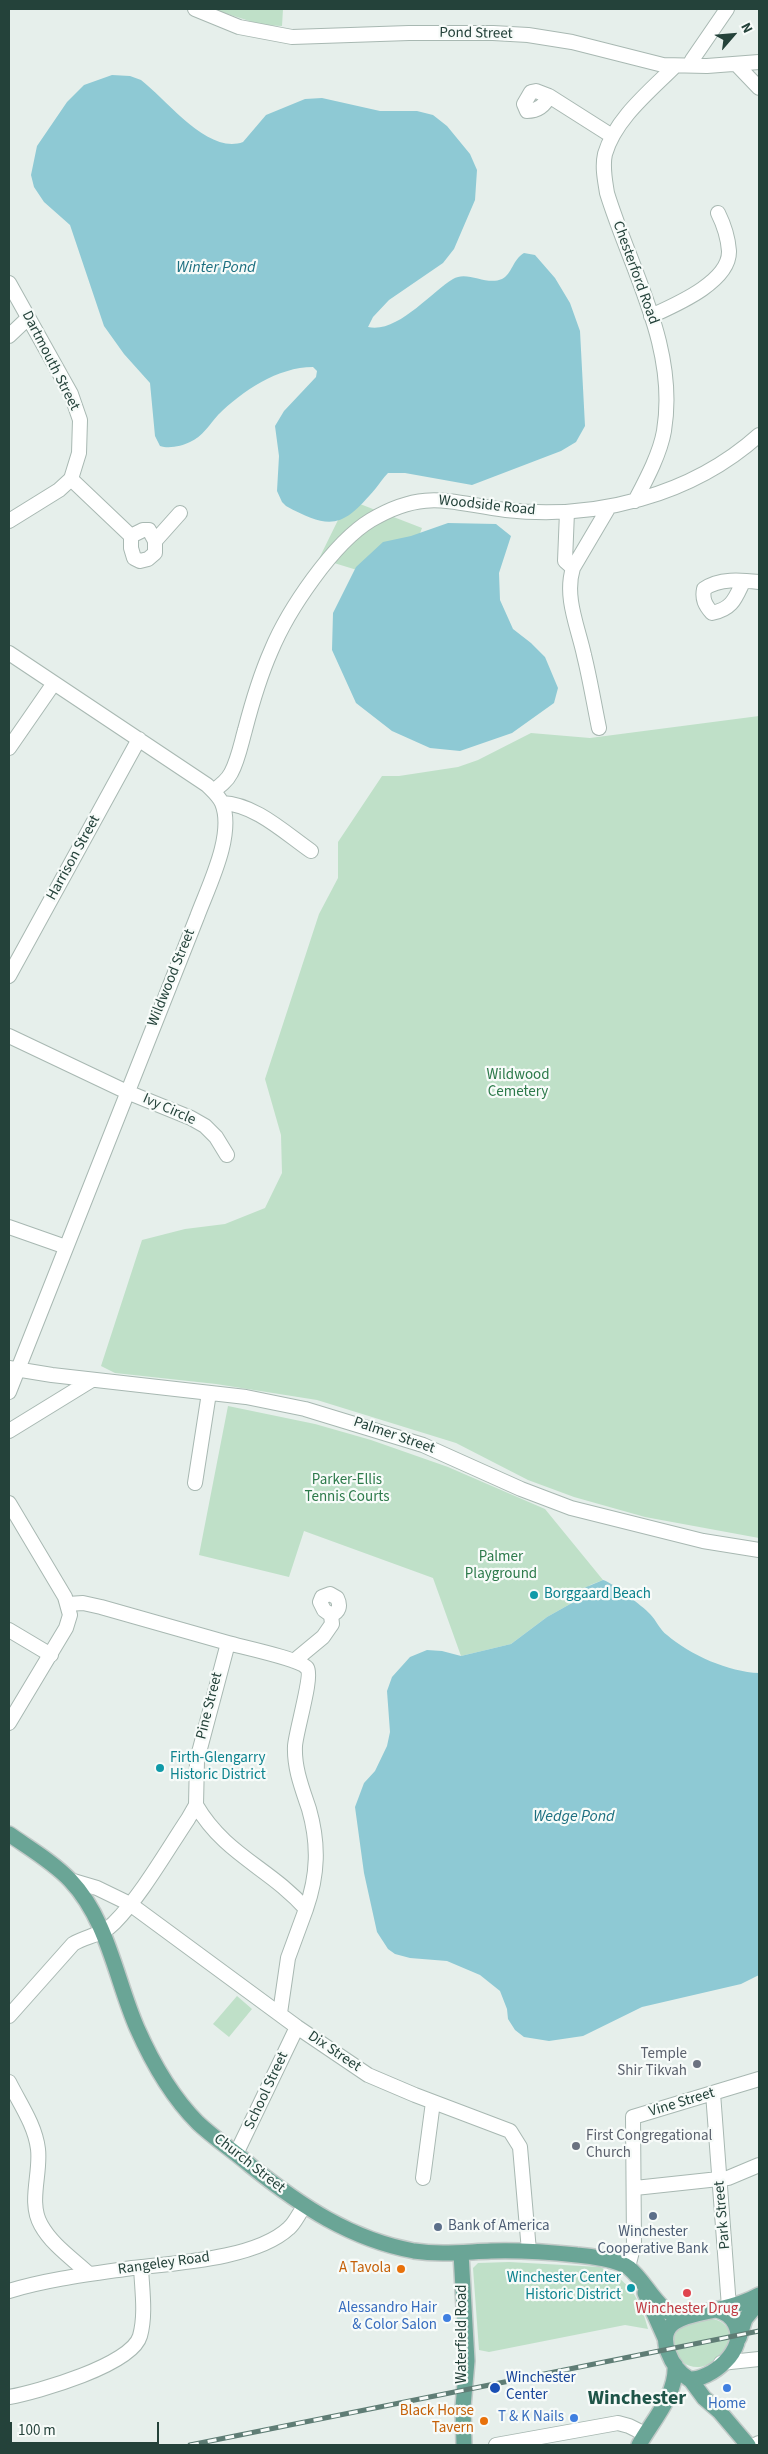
<!DOCTYPE html>
<html>
<head>
<meta charset="utf-8">
<style>
  body { margin:0 }
  #map { position:relative; width:768px; height:2454px; overflow:hidden; background:#e6efeb; font-family:"Source Sans 3",sans-serif }
  canvas { display:block }
  .frame { position:absolute; inset:0; border:10px solid #24423a; pointer-events:none }
  .north { position:absolute; left:708px; top:10px; width:50px; height:50px; -webkit-text-stroke:4px #f7fbf9; paint-order:stroke; rotate:63deg; font-size:14px; font-weight:700; line-height:20px; text-align:center; color:#24423a }
  .north::after { content:''; display:block; margin:auto; width:18px; height:22px; background:#24423a; clip-path:polygon(50% 0,100% 100%,50% 72%,0 100%) }
  .scale { position:absolute; left:10px; top:2422px; width:149px; height:22px; box-sizing:border-box; border:2px solid #24423a; border-top:0; padding-left:6px; font-size:15px; line-height:18px; white-space:nowrap; color:#24423a; -webkit-text-stroke:4px #f7fbf9; paint-order:stroke }
</style>
</head>
<body>
<div id="map">
<canvas width="768" height="2454"></canvas>
<div class="frame"></div>
<div class="north">N</div>
<div class="scale">100 m</div>
</div>
<script>
const ctx = document.querySelector('canvas').getContext('2d');
ctx.lineJoin = 'round';
function fillPath(path, color) { ctx.fillStyle = color; ctx.fill(path, 'evenodd'); }
function trace(path, color, width, dash) { ctx.strokeStyle = color; ctx.lineWidth = width; ctx.lineCap = dash ? 'butt' : 'round'; ctx.setLineDash(dash || []); ctx.stroke(path); }
function drawText(font, color, halo, rows, align = 'center') {
  ctx.font = font + ' "Source Sans 3",sans-serif'; ctx.lineWidth = 4.5; ctx.setLineDash([]); ctx.textBaseline = 'middle'; ctx.strokeStyle = halo; ctx.fillStyle = color; for (const [text, x, y, turn = 0] of rows) {
    ctx.save(); ctx.translate(x, y); ctx.rotate((+turn || 0) * Math.PI / 180); ctx.textAlign = isNaN(turn) ? turn : align; if (halo) ctx.strokeText(text, 0, 0); ctx.fillText(text, 0, 0); ctx.restore();
  }
}
fillPath(new Path2D(`
  M212,9H283L282,26L262,25Z
  M360,504L422,528L414,550L357,570L334,563L312,573L339,518Z
  M759,716V1538L645,1517L574,1497L528,1480L456,1443L317,1400L216,1384L115,1373L101,1366L142,1240L185,1229L225,1224L265,1208L282,1173L281,1135L265,1079L319,914L338,878V842L382,776H399L458,767L478,760L531,733L590,738Z
  M228,1406L315,1424L371,1440L448,1467L545,1509L603,1580L590,1585L572,1603L547,1617L511,1644L461,1656L433,1578L304,1531L289,1577L199,1555Z
  M237,1996L252,2009L229,2037L213,2024Z
  M509,2262L600,2267C629,2280 640,2298 648,2329L625,2325L489,2352L479,2350L473,2268L478,2263Z
  M709,2319C723,2319 729,2327 732,2340C698,2399 653,2346 683,2326C690,2321 701,2320 709,2319Z`), '#bfe0c8');
fillPath(new Path2D(`
  M112,75L130,76L141,80C167,100 208,155 243,142L266,115L305,99L322,98L380,111H417L433,115L447,126L470,154L477,170L475,200L454,249L443,263L389,300L373,317L368,327C397,334 431,292 453,279C467,270 486,286 502,279C512,274 513,259 524,253L535,255L555,278L570,303L580,331L585,426L576,442L561,451L472,485L405,473H388C383,478 380,483 376,488C343,527 332,531 286,506L282,502L277,491L279,456L275,426L284,411L316,377L317,371L313,367C278,367 242,391 218,415C210,424 202,437 190,442C182,446 169,449 160,446L155,436L150,383L124,354L104,326L70,225L44,202L34,187L31,175L37,146L67,102L84,85Z
  M448,523L496,524L511,536L499,573L500,600L513,629L531,643L545,657L558,688L554,703L512,733L460,751L430,748L392,731L356,703L332,650L333,613L356,567L383,542L411,536Z
  M603,1580C610,1581 644,1607 650,1614C656,1620 660,1630 667,1635C690,1655 729,1672 759,1673V1975L741,1984L642,2007L583,2036L549,2041L524,2037L515,2030L508,2019L507,2009L500,1991L480,1975L447,1961L410,1958L395,1954L388,1949L377,1932L364,1873L355,1807L364,1783L375,1771L387,1746L390,1732L387,1691L392,1677L410,1657L427,1650L442,1651L461,1656L511,1644L547,1617L572,1603L584,1588Z`), '#8ec9d4');
const minor = new Path2D(`
  M195,9L239,27L292,37L409,33H493L528,35L572,42L663,65L707,66L759,62
  M692,60L727,9
  M736,64L759,88
  M549,96L536,91L531,92L524,104L527,111C538,111 545,105 549,96L612,136
  M9,283L71,394L80,420L79,453L71,479L131,536L143,530H149L155,541L180,513
  M651,316C675,305 730,282 729,251C728,237 724,225 718,213
  M9,336L28,318
  M635,501C646,480 660,454 664,431C678,347 631,271 607,193C605,180 602,167 605,154C615,119 650,91 675,66
  M567,512L565,561L573,568C564,597 578,627 584,655C590,679 594,704 599,728
  M9,521L59,490L71,479
  M131,536V548L134,558L140,561L148,559L155,553V541
  M573,568L609,507
  M743,582C735,599 732,609 712,613C705,605 702,599 704,589C719,578 741,580 759,582
  M9,653L207,785C213,791 219,796 222,803C235,835 208,887 197,917L9,1392
  M9,748L54,683
  M213,791C220,786 227,781 231,773C238,760 241,744 245,730C252,703 260,676 271,651C288,610 333,543 371,520C425,488 450,503 506,510C595,520 691,496 759,435
  M222,803C255,804 285,833 311,851
  M9,976L139,739
  M9,1036L127,1092L191,1118L205,1126L216,1137L227,1155
  M9,1227L66,1247
  M9,1368L52,1375L246,1397L305,1409L423,1445L521,1489L571,1508L703,1541L759,1550
  M9,1431L92,1380
  M195,1483L209,1393
  M9,1503L65,1597L70,1615L66,1628L9,1723
  M9,1630L51,1655
  M228,1643C242,1647 300,1659 307,1668C313,1676 296,1731 295,1746C294,1768 302,1788 309,1809C319,1844 318,1875 306,1909
  M294,1661L323,1637L332,1624L331,1615C339,1612 341,1606 337,1598L330,1594L322,1597L320,1602L324,1610L331,1615
  M196,1805C225,1855 270,1868 306,1909L288,1958L280,2013
  M70,1880L97,1888L130,1904L297,2027L368,2075L415,2095L510,2131L520,2147L529,2251
  M9,2016L73,1944C86,1936 103,1935 114,1923C141,1896 166,1852 188,1819L196,1805L197,1760L228,1643L101,1607L83,1603L68,1604
  M9,2082C20,2104 35,2125 38,2149C41,2174 28,2202 41,2225C52,2245 73,2259 89,2274
  M713,2093L729,2307
  M236,2154L297,2027
  M423,2178L433,2102
  M635,2188L728,2178L759,2165
  M628,2267L634,2244L633,2117L759,2079
  M9,2291C49,2279 91,2274 132,2268C175,2263 256,2259 289,2228C295,2223 299,2213 304,2207
  M721,2363L759,2359
  M9,2397C37,2392 132,2365 140,2336C146,2314 142,2290 141,2267
  M496,2445L618,2423L629,2426L645,2434
  M755,2445L759,2443`);
const major = new Path2D(`
  M9,1834C29,1848 53,1862 70,1880C108,1920 116,1980 137,2028C152,2062 172,2097 198,2123C215,2139 234,2151 251,2166C301,2206 350,2239 414,2251C440,2255 464,2252 491,2251C519,2250 548,2252 577,2255C591,2256 618,2260 629,2268C647,2282 660,2318 685,2317
  M461,2253L467,2361L463,2407L464,2445
  M645,2293L665,2338
  M716,2310C725,2312 731,2316 735,2324C749,2349 710,2381 689,2379C679,2373 672,2363 668,2352C655,2316 696,2315 719,2309C733,2306 747,2302 759,2295
  M739,2338L745,2319L759,2302
  M690,2379L704,2398L719,2411L748,2445
  M639,2445C652,2421 677,2395 675,2365`);
trace(minor, '#a8b8b2', 16);
trace(major, '#c2cac8', 18);
trace(minor, '#fff', 14);
trace(major, '#6aa596', 15);
const rail = new Path2D(`
  M190,2445L759,2331`);
trace(rail, '#5f7d75', 5);
trace(rail, '#f7fbf9', 3, [9]);
for (const [x, y, r, color] of [
  [534,1595,5,"#0f9aa8"],
  [160,1768,5,"#0f9aa8"],
  [697,2064,5,"#6b7280"],
  [576,2146,5,"#6b7280"],
  [653,2216,5,"#5c6f8a"],
  [438,2227,5,"#5c6f8a"],
  [401,2269,5,"#e8710a"],
  [631,2288,5,"#0f9aa8"],
  [687,2293,5,"#e0444e"],
  [447,2318,5,"#3f7fe0"],
  [495,2388,6,"#1a4fb4"],
  [727,2388,5,"#3f7fe0"],
  [574,2418,5,"#3f7fe0"],
  [484,2421,5,"#e8710a"]
]) { const dot = new Path2D(); dot.arc(x, y, r, 0, 2 * Math.PI); ctx.fillStyle = color; ctx.fill(dot); trace(dot, '#f7fbf9', 2); }
drawText('15px', '#24423a', '#f7fbf9', [
  ["Pond Street",476,34,1],
  ["Chesterford Road",635,273,70],
  ["Dartmouth Street",50,361,63],
  ["Woodside Road",487,506,6],
  ["Harrison Street",74,858,-61],
  ["Wildwood Street",172,978,-68],
  ["Ivy Circle",169,1110,24],
  ["Palmer Street",394,1436,19],
  ["Pine Street",210,1706,-76],
  ["Dix Street",334,2052,34],
  ["School Street",267,2091,-65],
  ["Vine Street",682,2103,-17],
  ["Church Street",249,2164,38],
  ["Park Street",723,2215,-95],
  ["Rangeley Road",164,2264,-8],
  ["Waterfield Road",463,2334,-90]
]);
drawText('15px', '#2d7a4b', '#f7fbf9', [
  ["Wildwood",518,1076],
  ["Cemetery",518,1093],
  ["Parker-Ellis",347,1481],
  ["Tennis Courts",347,1498],
  ["Palmer",501,1558],
  ["Playground",501,1575]
]);
drawText('15px', '#0d838f', '#f7fbf9', [
  ["Borggaard Beach",544,1595],
  ["Firth-Glengarry",170,1759],
  ["Historic District",170,1776],
  ["Winchester Center",621,2279,"right"],
  ["Historic District",621,2296,"right"]
], 'left');
drawText('15px', '#5b616d', '#f7fbf9', [
  ["Temple",687,2055],
  ["Shir Tikvah",687,2072],
  ["First Congregational",586,2137,"left"],
  ["Church",586,2154,"left"]
], 'right');
drawText('15px', '#4e5e75', '#f7fbf9', [
  ["Bank of America",448,2227],
  ["Winchester",653,2233,"center"],
  ["Cooperative Bank",653,2250,"center"]
], 'left');
drawText('15px', '#c56008', '#f7fbf9', [
  ["A Tavola",391,2269],
  ["Black Horse",474,2412],
  ["Tavern",474,2429]
], 'right');
drawText('15px', '#366cbe', '#f7fbf9', [
  ["Alessandro Hair",437,2309],
  ["& Color Salon",437,2326],
  ["Home",727,2405,"center"],
  ["T & K Nails",564,2418]
], 'right');
drawText('15px', '#be3a42', '#f7fbf9', [
  ["Winchester Drug",687,2310]
]);
drawText('15px', '#164399', '#f7fbf9', [
  ["Winchester",506,2379],
  ["Center",506,2396]
], 'left');
drawText('italic 16px', '#1c6f80', '#f7fbf9', [
  ["Winter Pond",216,268],
  ["Wedge Pond",574,1817]
]);
drawText('bold 20px', '#1f5548', '#f7fbf9', [
  ["Winchester",637,2400]
]);
</script>
</body>
</html>
